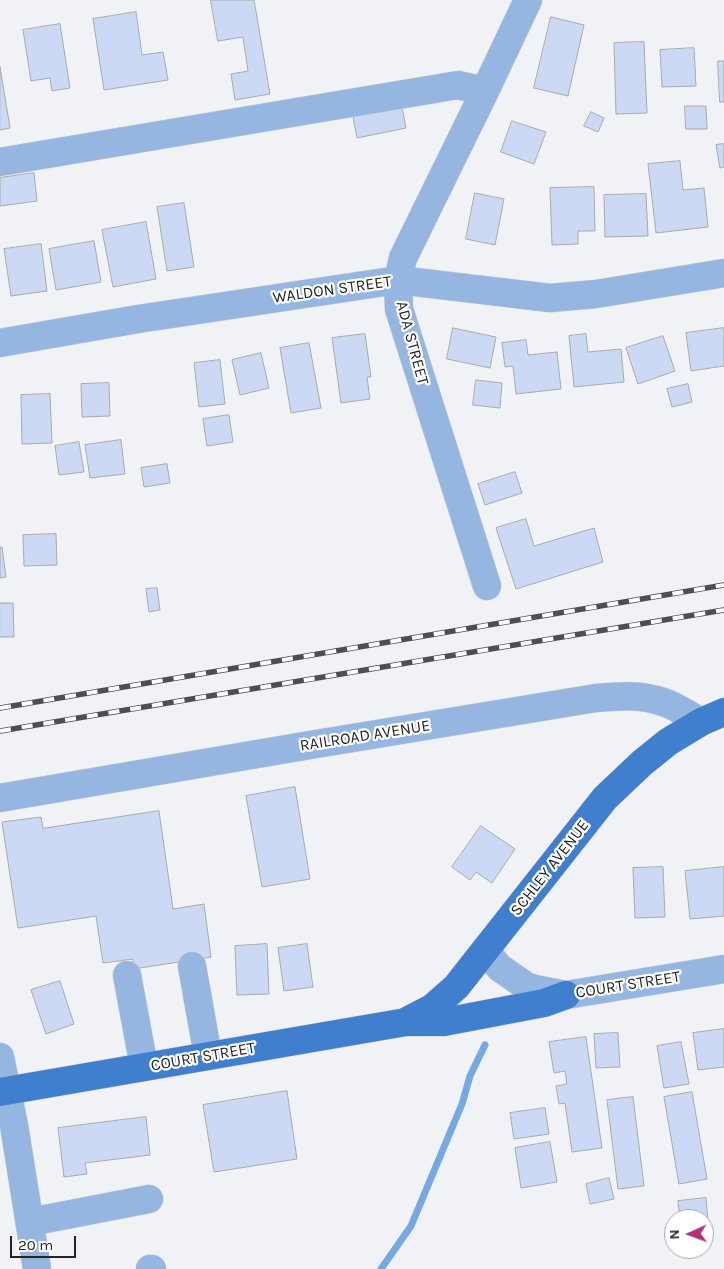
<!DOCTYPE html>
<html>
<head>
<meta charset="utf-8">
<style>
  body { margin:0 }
  #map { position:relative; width:724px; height:1269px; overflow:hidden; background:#f1f2f5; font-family:Karla,sans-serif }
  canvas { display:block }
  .north { position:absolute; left:664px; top:1209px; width:50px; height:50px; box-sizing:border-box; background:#fff; border:1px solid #a7a7a8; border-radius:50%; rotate:268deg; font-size:14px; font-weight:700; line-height:20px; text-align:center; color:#242425 }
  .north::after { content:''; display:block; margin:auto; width:18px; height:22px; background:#b4317a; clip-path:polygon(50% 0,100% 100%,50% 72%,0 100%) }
  .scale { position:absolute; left:10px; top:1236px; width:66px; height:22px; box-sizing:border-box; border:2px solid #242425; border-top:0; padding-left:6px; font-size:15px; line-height:18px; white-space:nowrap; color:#242425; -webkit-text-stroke:4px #fff; paint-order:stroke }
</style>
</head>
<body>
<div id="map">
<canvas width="724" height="1269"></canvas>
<div class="north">N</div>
<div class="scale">20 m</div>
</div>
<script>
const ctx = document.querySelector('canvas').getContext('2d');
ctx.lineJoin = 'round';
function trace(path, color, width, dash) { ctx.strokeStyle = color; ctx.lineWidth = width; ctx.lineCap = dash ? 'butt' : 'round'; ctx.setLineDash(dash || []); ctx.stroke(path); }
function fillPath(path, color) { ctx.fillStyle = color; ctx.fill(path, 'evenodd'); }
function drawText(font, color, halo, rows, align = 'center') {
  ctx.font = font + ' Karla,sans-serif'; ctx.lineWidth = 4.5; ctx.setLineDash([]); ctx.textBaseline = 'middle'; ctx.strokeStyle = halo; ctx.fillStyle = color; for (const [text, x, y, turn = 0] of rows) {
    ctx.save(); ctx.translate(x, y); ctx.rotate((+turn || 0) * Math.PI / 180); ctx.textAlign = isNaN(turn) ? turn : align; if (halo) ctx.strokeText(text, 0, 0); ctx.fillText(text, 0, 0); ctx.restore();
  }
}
trace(new Path2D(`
  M381,1269L411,1226L462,1104L470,1076L485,1045`), '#75a9e3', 7);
const building = new Path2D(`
  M211,0H254L270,94L235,100L231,74L248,71L243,37L218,41Z
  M136,12L142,55L163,52L168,80L104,90L93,19Z
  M551,17L584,25L568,96L534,88Z
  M60,24L70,88L52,91L50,78L31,81L23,30Z
  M644,42L647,113L616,114L614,43Z
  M694,48L696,86L662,87L660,50Z
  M718,61H724V102H720Z
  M0,67L10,128L0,130Z
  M685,106H706L707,129H686Z
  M402,107L406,128L357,138L353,117Z
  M591,112L604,118L598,132L584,126Z
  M512,121L546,132L534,164L501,152Z
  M724,144V167L720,168L716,145Z
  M680,161L683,190L704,188L708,227L656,233L648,164Z
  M34,173L37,201L0,206V178Z
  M594,187L595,231H578V244L552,245L550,188Z
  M475,193L504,199L495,245L466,239Z
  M646,194L648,236L605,237L604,195Z
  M184,203L194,267L167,271L157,207Z
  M146,222L156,279L113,287L102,230Z
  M94,241L101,282L56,290L49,249Z
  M41,244L47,291L11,296L4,249Z
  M453,328L496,337L490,368L447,359Z
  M724,328V366L691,371L686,333Z
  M365,334L371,377H367L370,399L341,403L332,338Z
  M586,334L588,352L621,349L624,382L574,387L569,336Z
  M663,336L675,371L638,384L626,348Z
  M526,340L528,355L557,352L561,389L516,394L513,366L505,367L502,343Z
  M309,343L321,408L291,413L280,348Z
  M261,353L269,388L240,395L232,360Z
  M220,360L225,404L199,407L194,363Z
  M476,380L502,383L500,408L473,405Z
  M109,383L110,416L82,417L81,384Z
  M688,384L692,402L672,407L667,389Z
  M50,394L52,443L22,444L21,395Z
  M229,415L233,442L207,446L203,419Z
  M121,440L125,474L90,478L85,445Z
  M79,442L84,472L59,475L55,446Z
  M167,464L170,483L144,487L141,468Z
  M515,472L522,493L485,505L478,484Z
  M526,519L534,546L594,528L603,562L516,589L496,528Z
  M56,534L57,565L24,566L23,535Z
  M2,547L6,577L0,578V548Z
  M157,588L160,610L149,612L146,589Z
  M0,603H13L14,637H0Z
  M295,787L310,879L262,887L246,796Z
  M159,811L173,909L204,904L211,957L134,969L133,959L103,963L96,916L18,928L2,822L41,817L43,828Z
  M481,826L515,849L492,883L476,872L470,880L452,867Z
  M663,867L665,917L635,918L633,868Z
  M724,867V916L690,919L685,871Z
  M267,944L269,994L237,995L235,946Z
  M307,944L313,987L284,991L278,948Z
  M60,981L74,1024L46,1034L31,990Z
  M724,1029V1067L698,1070L693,1033Z
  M618,1033L620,1067L596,1068L594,1034Z
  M586,1037L602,1148L572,1152L565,1103L559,1104L556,1086L567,1084L565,1071L554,1073L549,1042Z
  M681,1042L689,1084L664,1088L657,1046Z
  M287,1091L297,1159L214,1172L203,1105Z
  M692,1092L707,1179L679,1184L664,1097Z
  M633,1097L644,1186L618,1189L607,1100Z
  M545,1108L549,1134L514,1139L510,1113Z
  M146,1117L150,1155L85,1163L87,1174L64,1177L58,1128Z
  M550,1142L557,1182L521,1188L515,1148Z
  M609,1178L614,1199L590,1204L586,1184Z
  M706,1198L709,1233H704V1219H680L678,1201Z`);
fillPath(building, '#cbd9f4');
trace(building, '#a9aaad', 1);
const minor = new Path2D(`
  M0,162L458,85L485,91
  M0,343L138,319L398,280L550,298L596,294L724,273
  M487,586L399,309L398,280L403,258L485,91L528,0
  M0,798L310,745L596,698C619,696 641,694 663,702C676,706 689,715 701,722
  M485,951L500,968L526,986L535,989L566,995L724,969
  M192,966L208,1056
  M127,975L144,1067
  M0,1057L14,1125L37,1269
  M30,1222L149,1199
  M150,1269H152`);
const major = new Path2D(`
  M407,1021L432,1008L456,987L605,798L642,763L668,742L701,722L724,712
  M0,1092L406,1022H444L544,1003L566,995`);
trace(minor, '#cccdd0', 29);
trace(major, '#cccdd0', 29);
trace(minor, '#94b6e1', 28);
trace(major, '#407fce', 28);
const rail = new Path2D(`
  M0,708L724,585
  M0,731L724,610`);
trace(rail, '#4e4e50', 5.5);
trace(rail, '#fff', 4, [11]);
drawText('16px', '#242425', '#fff', [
  ["WALDON STREET",332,290,-8],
  ["ADA STREET",412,343,75],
  ["RAILROAD AVENUE",365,736,-9],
  ["SCHLEY AVENUE",550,868,-52],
  ["COURT STREET",628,985,-9],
  ["COURT STREET",203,1057,-10]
]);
</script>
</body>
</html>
